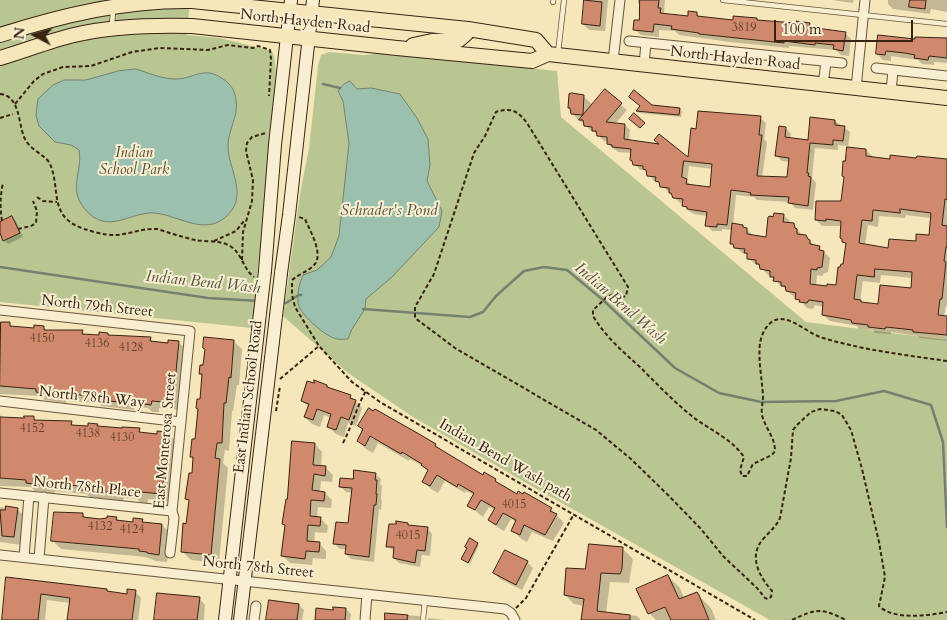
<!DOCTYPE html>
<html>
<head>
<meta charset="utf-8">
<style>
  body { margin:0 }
  #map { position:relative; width:947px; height:620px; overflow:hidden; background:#f5e7b9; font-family:Cardo,serif }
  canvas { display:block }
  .north { position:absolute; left:10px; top:10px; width:50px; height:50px; -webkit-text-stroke:4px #f8efd2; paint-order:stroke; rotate:276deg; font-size:14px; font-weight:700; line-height:20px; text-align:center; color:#382312 }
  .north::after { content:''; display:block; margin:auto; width:18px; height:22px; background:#382312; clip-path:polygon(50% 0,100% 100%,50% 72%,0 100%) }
  .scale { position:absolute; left:774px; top:20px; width:139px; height:22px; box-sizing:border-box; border:2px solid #382312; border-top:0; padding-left:6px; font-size:15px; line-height:18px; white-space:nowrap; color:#382312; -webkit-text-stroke:4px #f8efd2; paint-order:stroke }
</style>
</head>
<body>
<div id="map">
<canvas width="947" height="620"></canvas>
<div class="north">N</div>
<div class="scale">100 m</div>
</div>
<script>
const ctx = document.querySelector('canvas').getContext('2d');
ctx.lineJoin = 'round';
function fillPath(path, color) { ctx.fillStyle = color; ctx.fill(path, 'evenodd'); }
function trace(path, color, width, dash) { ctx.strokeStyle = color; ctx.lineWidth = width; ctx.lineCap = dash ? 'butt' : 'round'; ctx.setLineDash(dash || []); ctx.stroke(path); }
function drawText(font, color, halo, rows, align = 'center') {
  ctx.font = font + ' Cardo,serif'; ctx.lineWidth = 4; ctx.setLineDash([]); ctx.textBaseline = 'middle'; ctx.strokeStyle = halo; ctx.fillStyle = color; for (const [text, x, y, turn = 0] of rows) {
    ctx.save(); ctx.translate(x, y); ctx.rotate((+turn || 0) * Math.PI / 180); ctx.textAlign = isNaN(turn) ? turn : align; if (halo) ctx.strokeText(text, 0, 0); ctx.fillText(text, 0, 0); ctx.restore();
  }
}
fillPath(new Path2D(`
  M0,0H190L187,35L220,38L272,51C280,70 273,105 271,127C266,194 259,261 252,328L0,302Z
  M329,52L363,55L383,53L557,71L561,117L806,322L947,340V620H770L535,488L413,417L348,373L283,316L300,194L309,148L318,66L321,55Z`), '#bac691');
const water = new Path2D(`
  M136,69C149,73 161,79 176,79C194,79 204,65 223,79C231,84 235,91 236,100C239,117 227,131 228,148C229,168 245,191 232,210C210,240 181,216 155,213C130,211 107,237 84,208C68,188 83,171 79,150L71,145L55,142L39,126L36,115L38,99L53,85L64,80H86L118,71Z
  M350,81L357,89L371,88L400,94L417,118L428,139L430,165L427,181L442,211L439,227L392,277L366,299L365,309L352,329L348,339C345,339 340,340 337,339C326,337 302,316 299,306C296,297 299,284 303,275L317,270L331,257L339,236L349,143L343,101L338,91L343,85Z`);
fillPath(water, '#9cc0ae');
trace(water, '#748170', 1);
fillPath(new Path2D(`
  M585,0H608L605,31L589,30L583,24Z
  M638,0H665L664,13L665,14L689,17L697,14L700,17L734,21L757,19L759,21L809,24L814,29L845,33L851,39L849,56L841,55L836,50L789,46V48L730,42L679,35L675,31L659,30V37L641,35L635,30L640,22L641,6L638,3Z
  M832,0H854L853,3Z
  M888,0H947V12L931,9L930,14L893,9L888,4Z
  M916,40H947V63L934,62V65L922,64L918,60L891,56V61L883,60L877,54Z
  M605,91L627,110L615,124L625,125L630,130L629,141L689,160L697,130L760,118L766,123L764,139L767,142L762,178H788L790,162L782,161L777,156L786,128L791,134L790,139L809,141L835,121L850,132L848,148L866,150L872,156V158L891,160L947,161V306L946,305L944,317H947V341L920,338L918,336L891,332V334L875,333L873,330L859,329L857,326L830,321L823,315L824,307L815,305L813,309L807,308L797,297H794L783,287L781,286L771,276L768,275L759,265L755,264L748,258L747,254L742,253L732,243L733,230L722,229V231H712L707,225V216L694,214L689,211L684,205V203H680L657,181H654L646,170H640L635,164L632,153L618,152L614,149L608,144V142L604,141L595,132L591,131L583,122H581L572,114L569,107L583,96L593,105ZM838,145L848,146L842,202L816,220L822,226H842L841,238L847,245L845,265L837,286H816L817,275L823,276V274L828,272L830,258L819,247L815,246L806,237L803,236L793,225L789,224L790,221L784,215L774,218L767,238L753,235L742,226L733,225L736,195L754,197L757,200L790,202L795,208L813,210L816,183L812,178L815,148L838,150ZM689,166L713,169L711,188L692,186L687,181ZM906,215L931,218L930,237L917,242L889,249L865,245L868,225L878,227L879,216L905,218ZM881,275L913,278L912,290L879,305L863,303L860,301L863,281L880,283Z
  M652,106L679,109L682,111L681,117L639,113L637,111Z
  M12,218L16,221L23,237L8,244L4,240L0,230V223Z
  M10,324L13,328L35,329L43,327L48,331L82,332L86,335L100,337L108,334L110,337L150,339L154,343L169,344L178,342L187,350L181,410L159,408V412H152L148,408L134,407V410L101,406L98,403L66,401V403L45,400L41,396L0,394V326Z
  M233,341L242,349L239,385H237L233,411H232L229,451L225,450L223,463L228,468L219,563L191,560L183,552L190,502L187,499L193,475L194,459L191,456L196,440L199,410L197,408L201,400L203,376L200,373L205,366Z
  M327,386L331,390L350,396L362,408L356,426L348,423L344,437L336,434L329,427L331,418L324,415L320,427L312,424L305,417L309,407L302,401Z
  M0,415L3,418L25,420L33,418L37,422L71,423L75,426L89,428L97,425L99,427L139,430L143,434L158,435L167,433L176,441L170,501L148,499V503H141L137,499L124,498L123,501L90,497L86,494L55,491V493H48L35,491L31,487L0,486Z
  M360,426L435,445L441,451L483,476L495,480L502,486L518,496L551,509L564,523L553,541L532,532L527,542L520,538L513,530L516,522L511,519L504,531L497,527L489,520L495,510L489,507L483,517L468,505L474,495L466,491L465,493L445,481L438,493L431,489L423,481L429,472L424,467L410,459L409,461L378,443L373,453L366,449L358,441L364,430Z
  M315,444L322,452L321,467L326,468L333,475L332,482L321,481L320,492L325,493L332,500L331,508L318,507L317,518H320L328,526L327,533L315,532L314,543H319L326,551V559L313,558L312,565L290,563L283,556L286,526L284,524Z
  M375,474L381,479L380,484L382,486L381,499L382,500L381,510L379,509L374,562L351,559L346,554V549H340L334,543L349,525L353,493L346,492L340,486Z
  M0,507L17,509L25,517L22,545L0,542Z
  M83,515L87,519L99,520L116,518L121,522L134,523L142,521L145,523L162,525L170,533L167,562L156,561L146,557L61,549L52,540Z
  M407,524L410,526L427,528L432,534L430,556L422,555L420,567L399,563L394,558L395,552L387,546Z
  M477,544L479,545L470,564L464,560L468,548Z
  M622,548L633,559L629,583L610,582L606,613L637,616L641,620H582L584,606L574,604L565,595L587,571Z
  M527,562L533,568L522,590L500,579L494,573Z
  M668,576L680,588L684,598L697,594L711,608L716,620H656L649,613Z
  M7,578L107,590L110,593L128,595L135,591L141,598L138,620H68L70,603L47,600L45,620H3Z
  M199,598L205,605L204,620H156Z
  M299,605L304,610L302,620H268Z
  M334,608L346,609L351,614L350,620H316L334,611Z
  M387,614L419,616L423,620H386Z
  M428,618L446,620H428Z`), '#0003');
trace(new Path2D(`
  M323,84L340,88
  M0,267L208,298L259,301
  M282,303H286L299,295H301
  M363,309L470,317L483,312L496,296L524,271L544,267L567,270L603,300L675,368L719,393L761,402L836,401L884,391L931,405L943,442L947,527`), '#748170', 2.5);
const building = new Path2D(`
  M584,0L602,2L600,26L582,24Z
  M640,0H659L658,8H661L660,13L688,16V11L697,12V16L733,20V16L757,18V20L796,23V21L810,23L809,27L846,32L843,51L833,49L834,45L815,43V45L784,41V43L699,34V33L671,29L672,26L654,24L653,32L633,30L634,20H639Z
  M910,0H926L925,9L909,7Z
  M878,35L915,39V37L947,38V58L929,56L928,60L914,58L915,55L905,53L886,51L885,55L876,54Z
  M605,89L622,103L606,122L625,124L624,139L659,144L654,140L659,134L688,157L691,128L696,129L698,111L761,116L759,135H762L757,176L787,177L789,158L775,156L779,126L786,127L785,137L808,140L810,117L835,120V125L845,126L843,141L833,140V145L810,143L807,173H809L808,176L811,177L808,206L788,203L789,197L750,195L751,193L747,192L731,190L727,225L717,224V227L705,226L707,212L687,209V207L682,206L683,199L673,198L671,193H669V188L660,187L659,182L655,181L656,177L647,176L646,170L643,169V166L633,165L632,161L630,160L631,149L612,147V145L607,144V137L597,136L596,131H592V127L584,126L583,120H579ZM684,161L712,164L710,187L686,184L687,179L682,177Z
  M634,90L652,105L680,108L679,115L636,111L640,106L629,97Z
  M572,93L584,95L583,115L571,114L570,108H568L569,94Z
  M634,113L645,123L640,128L629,119Z
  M847,147L866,149V156L890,159V155L916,158L917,156L947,159V200L945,199L942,225L947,226V247H946L944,261L946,262L942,299H940L938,315L947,316V335L913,332V330L886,327L885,329L868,327V325L852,323L851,320L822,315L823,302L809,300L807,303L799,302L800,300L795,299L796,293L786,291L785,286H781V282L773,281L774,277H770V271L760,269L759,264H756V260L747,259V253H744L745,249L734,248L733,244H730L732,223L743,225V227L747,228V234L766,237L768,217L770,216L773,217L774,213L784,214L783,222L794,223L795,228L797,229V234L806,235L808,239L810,240V244L820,246L819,250L824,251L822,267L817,268V270L811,269L810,284L827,286V284L836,285L838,267H840L841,264H843L846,243L842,242V239L840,238L841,221L826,219V221L815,220L816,201H841L844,177L842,176L843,161H845ZM900,209L931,213L929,235L916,234V241L889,239L888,248L859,243L862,220L872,221L873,210L900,213ZM875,269L912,272L911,288L880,285L878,304L861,302V300L854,299L857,275L874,277Z
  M12,216L20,233L3,241L0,233V222Z
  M1,322H10V326L34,328V325L44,326V330H83L82,334L99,335V332L108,333V335L151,337L150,341L168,343V340L179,341L173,403L152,401L151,405L143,404V401L127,399L126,402H118L92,399V396L58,393V395L49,394L36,392V389L0,386Z
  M204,337L234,340L231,378L229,377L226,403H224L222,443H217L215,458L220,459L211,555L181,552L183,523L186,524L189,500L185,499L189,473H192L193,457H190L192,439H195L198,409L196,408L197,399H200L202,374H199L200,365H203L205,349L203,348Z
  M314,380L327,385V387L351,395L350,398L356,400L349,420L341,417L336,430L327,427L331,414L317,409L313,420L304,417L309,404L301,401L307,381L314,383Z
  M369,408L373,411L375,409L419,434L436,444L435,446L483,475L484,472L496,479L495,481L517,494L518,491L523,494L524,492L552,508L550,511L557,514L545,535L524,525L520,535L511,531L516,520L503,513L496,525L488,520L495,508L481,500L475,510L467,506L474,493L458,484L457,487L437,475L430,486L422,482L428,470L421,465L422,464L402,452L401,454L370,436L365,446L357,441L363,429L358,426Z
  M24,416H34V420L72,421L71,425L88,426V423L98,424L97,426L122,428V427L140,428L139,432L157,434V431L168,432L162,494L141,492L140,496L132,495V491L116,490V493L81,490V486L48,484L47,486L39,485L26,483V480L0,478V417L24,418Z
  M292,441L315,443L313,465L326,466L325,476L314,474L312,490L325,492L324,501L311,500L310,516L321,517L320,526L308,525L307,541L320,542L319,552L306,551L305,559L281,556L285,525L282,524L286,499H287Z
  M354,470L376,473L375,480H377L376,494H377L376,505H374L369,557L345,554L346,545L333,544L336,522L348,523L352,488L339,487L340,478L353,479Z
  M6,506L18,508L14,537L2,536L0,510H5Z
  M54,512L83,513V517L100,519L107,518V516L117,517L116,520L133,522V518L143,519L142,522L162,524L159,555L147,553V552L139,551V549L51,541Z
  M396,521L408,523V525L428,527L425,551L417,550L415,563L393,558L394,547H386L389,524H396Z
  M470,538L478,543L468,563L461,559L467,548L465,547Z
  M589,544L623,547L622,569L620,574L601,573L597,611L630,615V620H581L584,599L564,595L566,568L585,569Z
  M505,550L528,561L516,585L493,573Z
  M668,575L679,599L697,592L699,595L709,620H671L665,607L648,614L636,589Z
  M6,577L107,589V591L127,594V589L136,590L132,620H67L70,598L41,594L38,620H2Z
  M157,593L200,597L197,620H154Z
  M269,600L299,604L297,620H266Z
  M333,607L346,608L345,620H315L316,608L333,610Z
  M385,613L408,615L407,620H385Z`);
fillPath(building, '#d1896d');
trace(building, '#382312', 1);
const service = new Path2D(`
  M723,0L947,24
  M553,2V0
  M112,27L113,9
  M558,53L564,0
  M423,620L425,600`);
const minor = new Path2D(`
  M629,41L842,63
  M613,61L620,0
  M644,65L646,43
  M876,68L947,76
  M823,85L826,62
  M856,88L865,0
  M891,92L893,70
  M0,310L190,331L172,511L174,518L170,553
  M0,401L181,422
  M0,493L172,511
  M0,555L505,609L511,613L515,620
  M24,557L29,496
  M39,559L44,497
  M254,620L256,606
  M365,620L367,594`);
const secondary = new Path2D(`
  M265,271L275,145L291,0
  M281,273L289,215L313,0
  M225,620L260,313
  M240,620L276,316`);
const primary = new Path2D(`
  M0,35C63,15 126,0 192,1L468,29L536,40L548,54
  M413,45L432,41L459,40L466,34L468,29
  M0,58C24,51 49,41 74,35C112,26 153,25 192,26L397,48L532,61L548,54L947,98`);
trace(service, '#67543c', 6);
trace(minor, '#67543c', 11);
trace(secondary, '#382312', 14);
trace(primary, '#382312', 16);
trace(new Path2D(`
  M0,94C20,96 18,122 24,137C30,151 45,154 50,164C60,186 50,212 75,225C84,230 106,236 116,235C130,234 143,228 157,229C170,233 182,237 195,240C206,242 220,240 230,246C242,253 243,269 254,277
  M15,104L34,81L43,74L63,67L91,66L132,52L160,48L208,50L228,45L253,48L258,46L270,50L271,59L269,96
  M0,118L13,114
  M37,197L43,201L57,202
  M2,221C0,208 0,196 3,183
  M18,229L31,226L36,223L37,211L33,201
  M214,241L236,231L244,221
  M242,260L243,232L252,201L253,180L246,151L247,143L252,137L266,133
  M292,280C298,275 306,272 312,267C326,257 310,231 305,219L299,217
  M292,283V295L295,307L319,346L352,382L380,402L755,620
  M947,361C905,355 863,350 823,338C809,334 796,320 781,319C769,319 762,332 760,343C758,361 762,378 763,396C763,403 761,409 762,415C765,428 775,437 775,451L772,455L753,464L747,476H742L740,470L744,457C732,439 710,430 693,417C674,402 657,384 640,367C623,352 605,336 593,316V310L607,297L614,294L623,297L626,296L628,287L527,123C518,111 511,107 496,112L485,136L474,153L434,274L415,307V318L455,348L596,430L631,459L669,496L701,529L723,556L757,588L765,598L768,599L771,597L772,591C759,576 747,555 765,537C771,530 776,527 780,518L791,458L793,430L798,424L811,412L820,409L835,411L842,415L851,430L862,469L879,542L885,577L879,606C893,620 927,616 947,612
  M280,379L319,346
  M276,411L280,386
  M343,443C352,426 356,408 366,391
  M516,608L526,598L574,514
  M792,620C817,608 821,608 846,620`), '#382312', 2, [4, 2.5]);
trace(service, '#f8efd2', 4.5);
trace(minor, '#f8efd2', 9);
trace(secondary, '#f8efd2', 12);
trace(primary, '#f5e7b9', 14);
const secondaryBridge = new Path2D(`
  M260,313L265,271
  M276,316L281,273`);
trace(secondaryBridge, '#382312', 14, []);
trace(secondaryBridge, '#f8efd2', 12);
drawText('12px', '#5e3c29', null, [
  ["3819",744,28],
  ["4150",42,339],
  ["4136",97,344],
  ["4128",131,348],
  ["4152",32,429],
  ["4138",88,434],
  ["4130",122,438],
  ["4015",514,505],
  ["4132",100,527],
  ["4124",132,530],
  ["4015",408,536]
]);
drawText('15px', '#382312', '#f8efd2', [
  ["North Hayden Road",305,22,6],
  ["North Hayden Road",735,59,6],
  ["North 79th Street",97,307,6],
  ["East Indian School Road",249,397,-83],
  ["North 78th Way",92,398,6],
  ["East Monterosa Street",166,441,-85],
  ["Indian Bend Wash path",505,461,30],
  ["North 78th Place",87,488,6],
  ["North 78th Street",258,568,6]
]);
drawText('italic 15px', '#584c32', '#f8efd2', [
  ["Indian",134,154],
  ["School Park",134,171]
]);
drawText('italic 16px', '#565241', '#f8efd2', [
  ["Schrader's Pond",389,211],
  ["Indian Bend Wash",203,283,6],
  ["Indian Bend Wash",620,304,41]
]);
</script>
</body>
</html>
